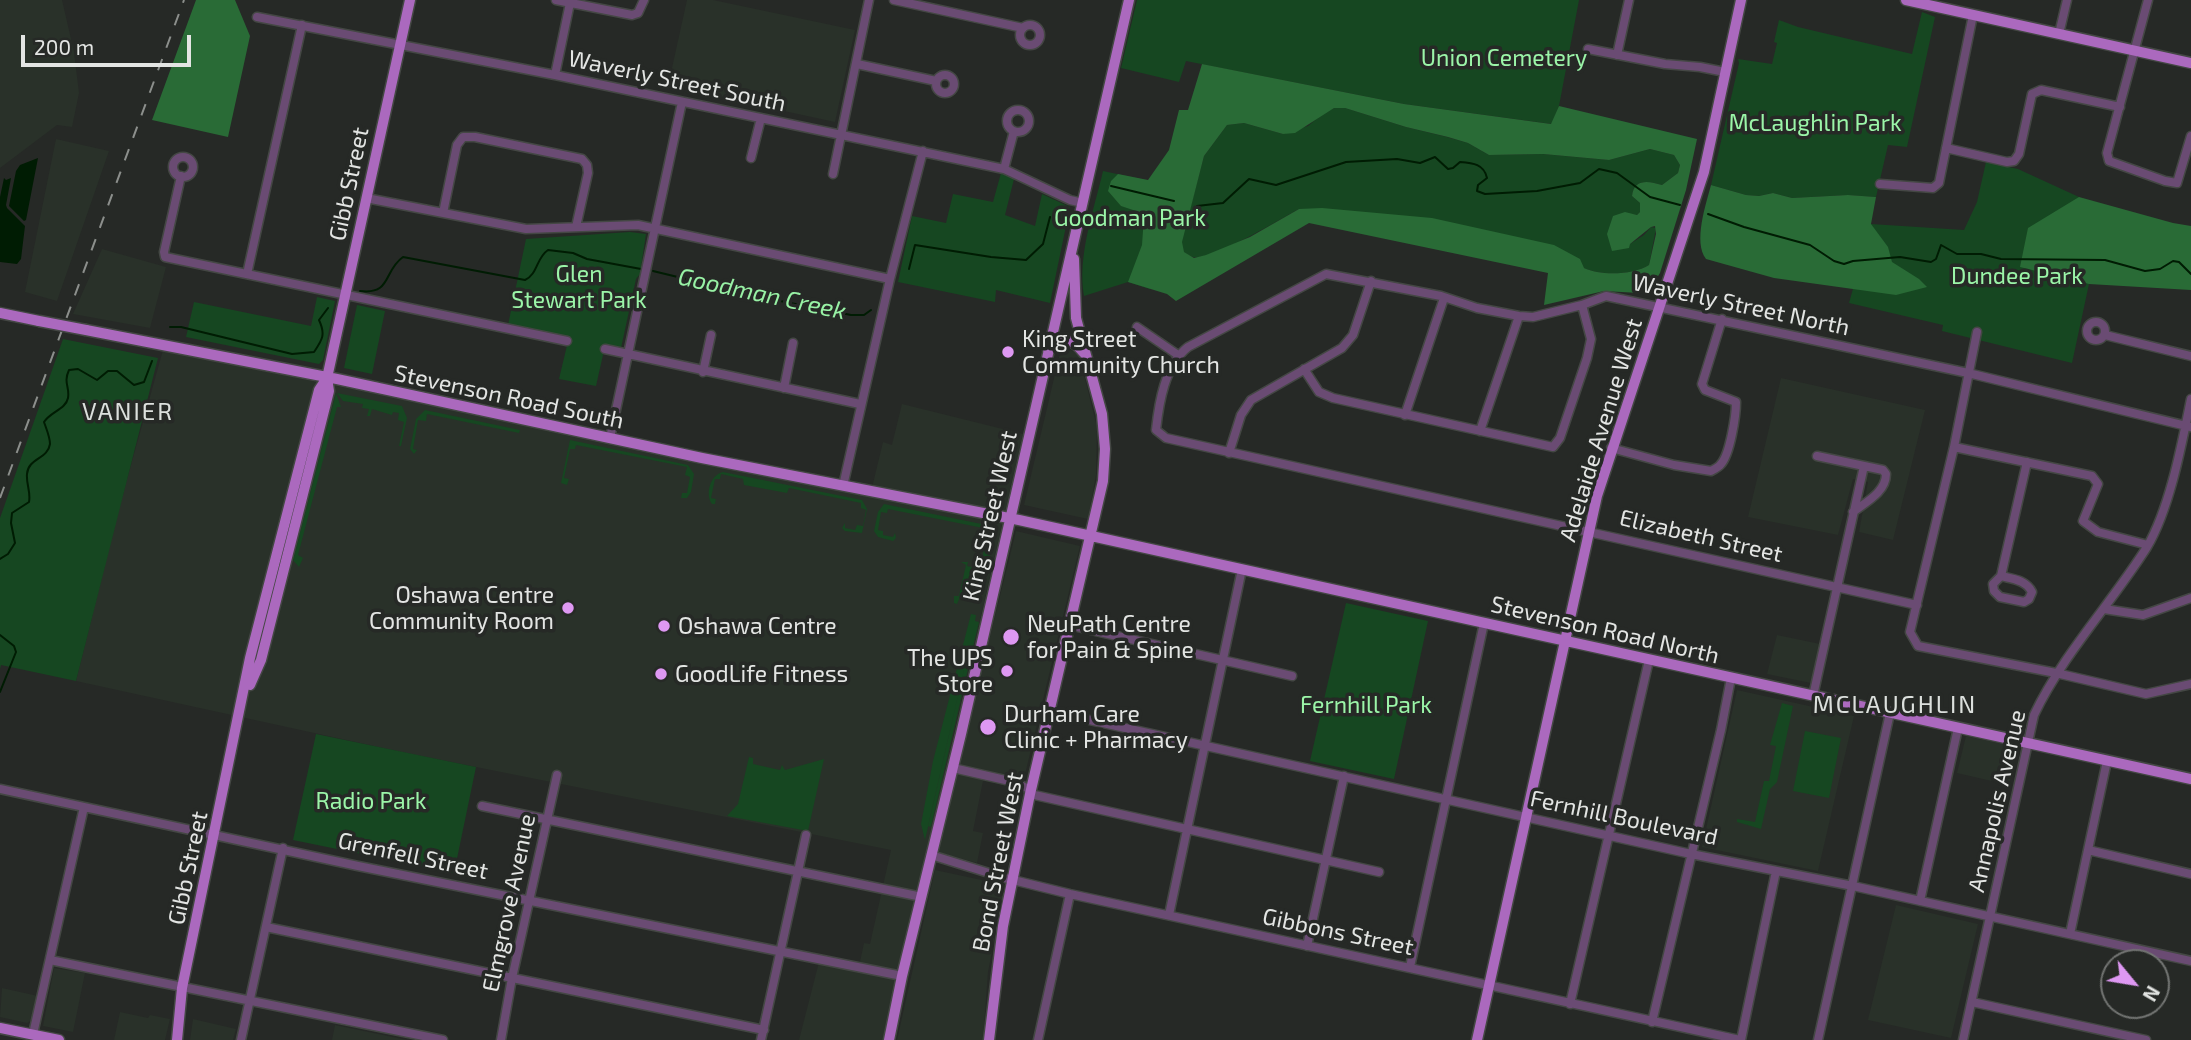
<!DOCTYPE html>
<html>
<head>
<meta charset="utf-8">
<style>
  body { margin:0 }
  #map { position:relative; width:2191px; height:1040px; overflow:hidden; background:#262926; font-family:"Exo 2",sans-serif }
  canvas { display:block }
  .north { position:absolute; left:2100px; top:949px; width:70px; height:70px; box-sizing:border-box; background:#262926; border:2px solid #727472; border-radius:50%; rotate:120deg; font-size:19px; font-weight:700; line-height:28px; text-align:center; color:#e3e5e3 }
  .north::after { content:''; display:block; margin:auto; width:24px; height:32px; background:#de98f2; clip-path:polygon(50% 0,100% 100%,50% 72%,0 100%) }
  .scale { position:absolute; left:21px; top:35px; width:170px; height:32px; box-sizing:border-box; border:4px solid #e3e5e3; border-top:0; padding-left:9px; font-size:21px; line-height:24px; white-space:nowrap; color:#e3e5e3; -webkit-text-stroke:5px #262926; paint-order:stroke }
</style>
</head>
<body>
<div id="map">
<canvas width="2191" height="1040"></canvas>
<div class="north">N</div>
<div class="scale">200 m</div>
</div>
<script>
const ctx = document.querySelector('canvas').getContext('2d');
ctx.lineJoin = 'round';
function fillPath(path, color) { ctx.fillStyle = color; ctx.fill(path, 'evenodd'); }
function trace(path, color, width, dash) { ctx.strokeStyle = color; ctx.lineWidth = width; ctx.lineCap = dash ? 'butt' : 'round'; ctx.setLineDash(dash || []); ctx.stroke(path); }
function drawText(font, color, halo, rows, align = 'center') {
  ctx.font = font + ' "Exo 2",sans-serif'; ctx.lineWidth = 7; ctx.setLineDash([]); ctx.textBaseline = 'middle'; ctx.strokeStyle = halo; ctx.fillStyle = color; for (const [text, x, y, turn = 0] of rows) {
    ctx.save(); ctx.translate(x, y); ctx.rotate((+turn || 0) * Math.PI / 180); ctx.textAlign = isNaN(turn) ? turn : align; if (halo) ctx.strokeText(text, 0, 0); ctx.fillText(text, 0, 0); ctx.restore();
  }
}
fillPath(new Path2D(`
  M0,0H62L74,52L79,93L72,127L57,125L0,168Z
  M687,0H713L855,30L835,122L668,86Z
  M56,139L109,151L57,301L25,292Z
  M102,249L166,267L150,328L73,314Z
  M1061,349H1069L1079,355L1097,427L1096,475L1088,519L1024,505Z
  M163,350L870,496L883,442L892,445L902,404L1023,434L883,1040H799L819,962L858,971L864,943L870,944L891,850L406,753L76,681L117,515Z
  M1781,378L1925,410L1893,540L1859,532L1868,482L1853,479L1838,535L1748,517Z
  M1016,531L1080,546L1021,791L1010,786L983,781L973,831L983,833L977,863L937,852Z
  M1777,635L1825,645L1816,684L1767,674Z
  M1737,690L1854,716L1818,871L1702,847Z
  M1966,736L2018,747L2009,785L1957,773Z
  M935,870L1005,885L988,972L983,1040H897Z
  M1896,905L1978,924L1951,1038L1868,1020Z
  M54,968L85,973L73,1032L43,1026Z
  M2,988L38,996L32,1020L27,1023L0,1017Z
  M120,1012L148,1018L150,1015L170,1019L165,1040H114Z
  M193,1019L236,1029L233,1040H190Z
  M335,1025L407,1040H332Z`), '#293129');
fillPath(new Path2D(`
  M1137,0H1579L1559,106L1552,124L1404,104L1186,61L1179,82L1121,68Z
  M1922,12L1935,17L1907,147L1888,145L1876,197L1848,195L1792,198L1773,193L1759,196L1746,195L1711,185L1739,63L1738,59L1772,64L1777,43L1774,42L1779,20L1798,27L1912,54Z
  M1334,108H1345L1406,127L1447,137L1468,143L1489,155L1543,154L1609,160L1650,149L1674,155L1680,165L1678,173L1662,185C1649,181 1634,178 1632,196L1640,203V212L1637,215L1631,214L1630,244L1644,235L1651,227L1656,228L1649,265C1633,275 1601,276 1584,268L1299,209C1280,219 1212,261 1193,257C1190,256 1187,254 1183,252L1181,242L1204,156L1227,125L1244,123L1283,134L1308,126L1326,111Z
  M1986,162L2018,169L2079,197L2089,284L2072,363L1942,331L1943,325L1849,303L1871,224L1964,230L1977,202Z
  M1103,171L1174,186L1150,289L1128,282L1084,296C1077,256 1094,210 1103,171Z
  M1001,173L1014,179L1005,215L1035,226L1042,194L1070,207L1050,303L996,290L995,302L898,282L912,216L946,223L953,194L993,202Z
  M630,232L646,234L640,274L636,279L621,348L605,346L596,386L559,379L569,337L508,325L526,239Z
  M317,297L335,301L323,360L319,364L186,337L194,302L311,326Z
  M357,305L385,311L372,374L344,368Z
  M63,339L158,358L76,681L1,665L0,669V518Z
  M336,393L341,407H337L298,555L303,558L299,567L293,560Z
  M337,393L402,406L407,418L401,446H399L404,422L398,420L399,413L393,412L392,415L372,409L370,416H367L369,409L362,408L363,404L343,401Z
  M425,410L520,430L519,433L427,414L426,421L418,420L413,449L417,450L414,454L410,449L416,419Z
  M570,440L688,465L694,474L691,492L687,498H681L682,493H687L690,477L685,475L687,467L576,445L575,449H570L564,478L569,479L567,485L561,483Z
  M723,472L862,500L867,509L862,533L845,531L842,528L845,523V528L855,530L857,525L863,526L866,510L861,508V503L789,488L787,493L744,485L743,479L721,474L720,479H715L711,498L716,499L715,504H712C705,494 710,475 723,472Z
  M884,504L996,527L986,573L966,583L957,604L954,603V596H959L966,565L961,562H968L967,566L975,568L977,563L981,564L987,534L982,533L983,528L888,509L887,513L881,512L878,530L883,531V535L893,537L895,533L896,538L893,541L878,537L874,531L878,512Z
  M1346,603L1428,621L1394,779L1310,761Z
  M971,614L976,615L975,621L979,622L931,827L928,826L971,639L925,840L921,824L933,761Z
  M1782,703L1793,706L1777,782L1770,789L1761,829L1737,822V819L1755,822L1764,781H1769L1776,746L1770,745Z
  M1805,731L1841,738L1829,798L1793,791Z
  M316,734L476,767L454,873L293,840Z
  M749,757L753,758V764L780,770L782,765L785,770L824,759L808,831L727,816L738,804Z`), '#164721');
fillPath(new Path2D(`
  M196,0H235L250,36L228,137L152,120Z
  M1202,64L1404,104L1551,124L1559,106L1697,139L1686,190L1660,273L1653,284L1639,293L1604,291L1544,305L1548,273L1309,223L1176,301L1167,294L1128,282L1142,245L1144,216L1139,212L1121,206L1108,191L1111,181L1118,174L1148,180L1169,150L1179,110H1188ZM1334,108H1345L1406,127L1448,137L1468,143L1489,155L1543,154L1609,160L1650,149L1674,155L1680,165L1678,173L1662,185C1649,181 1634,178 1632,196L1640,203V212L1637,215L1625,212L1613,216L1607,234L1612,251L1629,248L1630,244L1651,227L1655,226L1656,234L1649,265C1633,275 1601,276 1584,268L1580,259L1554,245L1432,218L1322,208L1299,209L1250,237L1206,255L1194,258L1184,252L1182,242L1204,156L1227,125L1244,123L1283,134L1295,133Z
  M1711,185L1746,195L1759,196L1773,193L1792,198L1848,195L1876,197L1871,224L1888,247L1892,262L1919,279L1927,287L1896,295L1774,278L1706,259C1693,242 1706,204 1711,185Z
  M2079,197L2173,223L2191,226V290L2089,284L2020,267L2028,228Z`), '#296b36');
fillPath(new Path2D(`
  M38,158L26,220L24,221L9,206L16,171L20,165Z
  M4,178L6,180L11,178L6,205L7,208L25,226L21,259L17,264L0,262V197Z`), '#001c03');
trace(new Path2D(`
  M1111,186L1174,201
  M1197,206L1223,203L1249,179L1276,185L1346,162L1397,159L1420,163L1435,157L1448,169L1453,168L1460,162C1473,163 1484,164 1487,178L1478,185L1477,191L1485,194L1537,191L1580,183L1599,169L1617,173L1650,197L1680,205
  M1708,214L1744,227L1810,245L1834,261L1844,264L1853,261L1900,257L1931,262L1936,259L1941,245L1957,254H1981L2001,259L2105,260L2145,271L2160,269L2173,261L2179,262L2191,274
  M909,269L915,245L991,257L1026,260L1043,244L1050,217
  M653,271L760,297L851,315H864L871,310
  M360,291C392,295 383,271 403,257L525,280C538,274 536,258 548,250L573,253L587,259L641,269
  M170,327H181L292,354L314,352C322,340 326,335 319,320L328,308
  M0,559L8,554L15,543L11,523L12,513L29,502C31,492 26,484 27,474C28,458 48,459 50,444C50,437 46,428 44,422C50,412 66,409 68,398C70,387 63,383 69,370L78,369L97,380L108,371H117L134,385L144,382L152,361
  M0,635L14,646L16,652L0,692`), '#001c03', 2);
const minor = new Path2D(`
  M556,0L632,15L638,13L644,0
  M894,0L1023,28
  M2148,0L2107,153L2109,161L2165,181L2177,183L2191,136
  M257,17L555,75L1004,169L1070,200L1083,203
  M1020 35a10 10 0 1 1 20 0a10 10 0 1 1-20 0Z
  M2059,34L2067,0
  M1588,49L1665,64L1700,67L1725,72
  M1617,55L1629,0
  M857,64L936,81
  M936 84a9 9 0 1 1 18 0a9 9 0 1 1-18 0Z
  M555,75L570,3
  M1007 121a11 11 0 1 1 22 0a11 11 0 1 1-22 0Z
  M1946,148L2007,162L2014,161L2019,154L2032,94L2041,90L2120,107
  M173 167a10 10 0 1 1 20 0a10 10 0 1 1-20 0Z
  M751,158L761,118
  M1004,169L1014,131
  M833,174L869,0
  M181,176L164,252L165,257L567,341
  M1880,184L1933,188L1939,183L1973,15
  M366,198L526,229L638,225L890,279
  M443,213L457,145L463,137H475L582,159L587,165L588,173L576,227
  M247,274L302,25
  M2087 331a9 9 0 1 1 18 0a9 9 0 1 1-18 0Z
  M1137,327L1178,355
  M1977,332L1954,447L1910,632L1918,646L2056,673L2146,694L2191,684
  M2105,335L2191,356
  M605,349L860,404
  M1304,369L1319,392L1333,398L1553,447L1560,438L1587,358L1591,339L1582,305
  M703,372L711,335
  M784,388L793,343
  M1405,415L1444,298
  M1480,431L1519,316
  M610,438L682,102
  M1954,447L2092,476L2098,484L2083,521L2098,532L2148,545
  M1611,448L1674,465L1711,471C1715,469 1719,467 1721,464C1730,454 1736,416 1736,402L1705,390L1702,384L1722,319
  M1229,453L1241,415L1251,400L1342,348L1353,335L1371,281
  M1817,456L1883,470L1886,474C1886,492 1866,502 1853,512
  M843,486L890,279L923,151
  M2001,576C2013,579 2026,580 2032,592L2029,599L2024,602L2000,597L1994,591L1993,584L2001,576L2027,462
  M1917,605L1166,438L1156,430C1159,402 1165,365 1188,347L1326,274L1441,296L1477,308L1519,316L1533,317L1582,305L1606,296L1968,373L2191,427
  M2104,609L2143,615L2191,598
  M1069,625L1292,676
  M1813,696L1864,466
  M1049,711L1691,854L1853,886L2191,961
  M953,768L1014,782L1031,790
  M0,789L358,866L902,976
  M1030,794L1379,872
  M482,806L922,897
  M2088,850L2191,874
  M931,855L1005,878L1070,894L1740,1040
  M1920,901L1958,728
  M1169,915L1242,569
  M266,927L764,1030
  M2070,934L2107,761
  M1307,946L1344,776
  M50,960L443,1040
  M1410,967L1484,623
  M1972,1002L2146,1040
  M1570,1004L1649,660
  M1652,1022L1721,730L1731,678
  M33,1034L84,807
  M241,1040L283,848
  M501,1040L512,978L557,775
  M761,1040L806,835
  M1038,1040L1070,894
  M1741,1040L1776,871
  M1818,1040L1890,713
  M1963,1040L2034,715C2063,654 2111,604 2147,547C2170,508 2182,443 2191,399`);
const major = new Path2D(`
  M1906,0L2191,63
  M0,313L39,321
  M86,330L337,379L702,458L1019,520L2191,779
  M1048,350C1063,337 1070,336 1084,353
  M250,685L261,660L329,391L327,378
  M0,1028L59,1040
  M177,1040L182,988L250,658L319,390L327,378L410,0
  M889,1040L902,976L961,734L1129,0
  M989,1040L1003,926L1030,794L1103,481L1105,449L1102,414L1076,318L1074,259
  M1477,1040L1597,496L1704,172L1741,0`);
trace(minor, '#444744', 11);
trace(major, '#444744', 13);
trace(minor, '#6a4b73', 8);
trace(major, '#ab69be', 10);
trace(new Path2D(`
  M0,498L184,0`), '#8c8f8c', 2, [12, 12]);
const majorBridge = new Path2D(`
  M39,321L86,330`);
trace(majorBridge, '#444744', 13, []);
trace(majorBridge, '#ab69be', 10);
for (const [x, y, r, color] of [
  [1008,352,7,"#de98f2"],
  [568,608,7,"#de98f2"],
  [664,626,7,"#de98f2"],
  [1011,637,9,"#de98f2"],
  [1007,671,7,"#de98f2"],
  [661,674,7,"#de98f2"],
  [988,727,9,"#de98f2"]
]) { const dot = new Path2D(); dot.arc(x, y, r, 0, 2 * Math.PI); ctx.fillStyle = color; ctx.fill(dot); trace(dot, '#262926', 2.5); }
drawText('23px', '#9bf5a8', '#262926', [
  ["Union Cemetery",1504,58],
  ["McLaughlin Park",1815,123],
  ["Goodman Park",1130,218],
  ["Glen",579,274],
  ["Stewart Park",579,300],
  ["Dundee Park",2017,276],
  ["Fernhill Park",1366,705],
  ["Radio Park",371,801]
]);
drawText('23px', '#e3e5e3', '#262926', [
  ["Waverly Street South",677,81,12],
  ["Gibb Street",349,184,-78],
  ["Waverly Street North",1741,305,12],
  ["Stevenson Road South",509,397,12],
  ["Adelaide Avenue West",1601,430,-73],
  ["King Street West",990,516,-77],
  ["Elizabeth Street",1701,536,13],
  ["Stevenson Road North",1605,630,13],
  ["Annapolis Avenue",1997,801,-77],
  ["Fernhill Boulevard",1624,818,12],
  ["Grenfell Street",413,856,12],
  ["Bond Street West",998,862,-79],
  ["Gibb Street",188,868,-78],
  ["Elmgrove Avenue",509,903,-78],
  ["Gibbons Street",1338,932,12]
]);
drawText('23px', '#e3e5e3', '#262926', [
  ["King Street",1022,339],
  ["Community Church",1022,365],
  ["Oshawa Centre",554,595,"right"],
  ["Community Room",554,621,"right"],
  ["NeuPath Centre",1027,624],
  ["for Pain & Spine",1027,650],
  ["Oshawa Centre",678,626],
  ["The UPS",993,658,"right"],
  ["Store",993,684,"right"],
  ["GoodLife Fitness",675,674],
  ["Durham Care",1004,714],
  ["Clinic + Pharmacy",1004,740]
], 'left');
drawText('italic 24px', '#98f2a5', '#262926', [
  ["Goodman Creek",762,294,12]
]);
ctx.letterSpacing = '2px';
drawText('24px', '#dce0dd', '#262926', [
  ["VANIER",128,412],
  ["MCLAUGHLIN",1895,705]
]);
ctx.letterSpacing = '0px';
</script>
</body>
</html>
